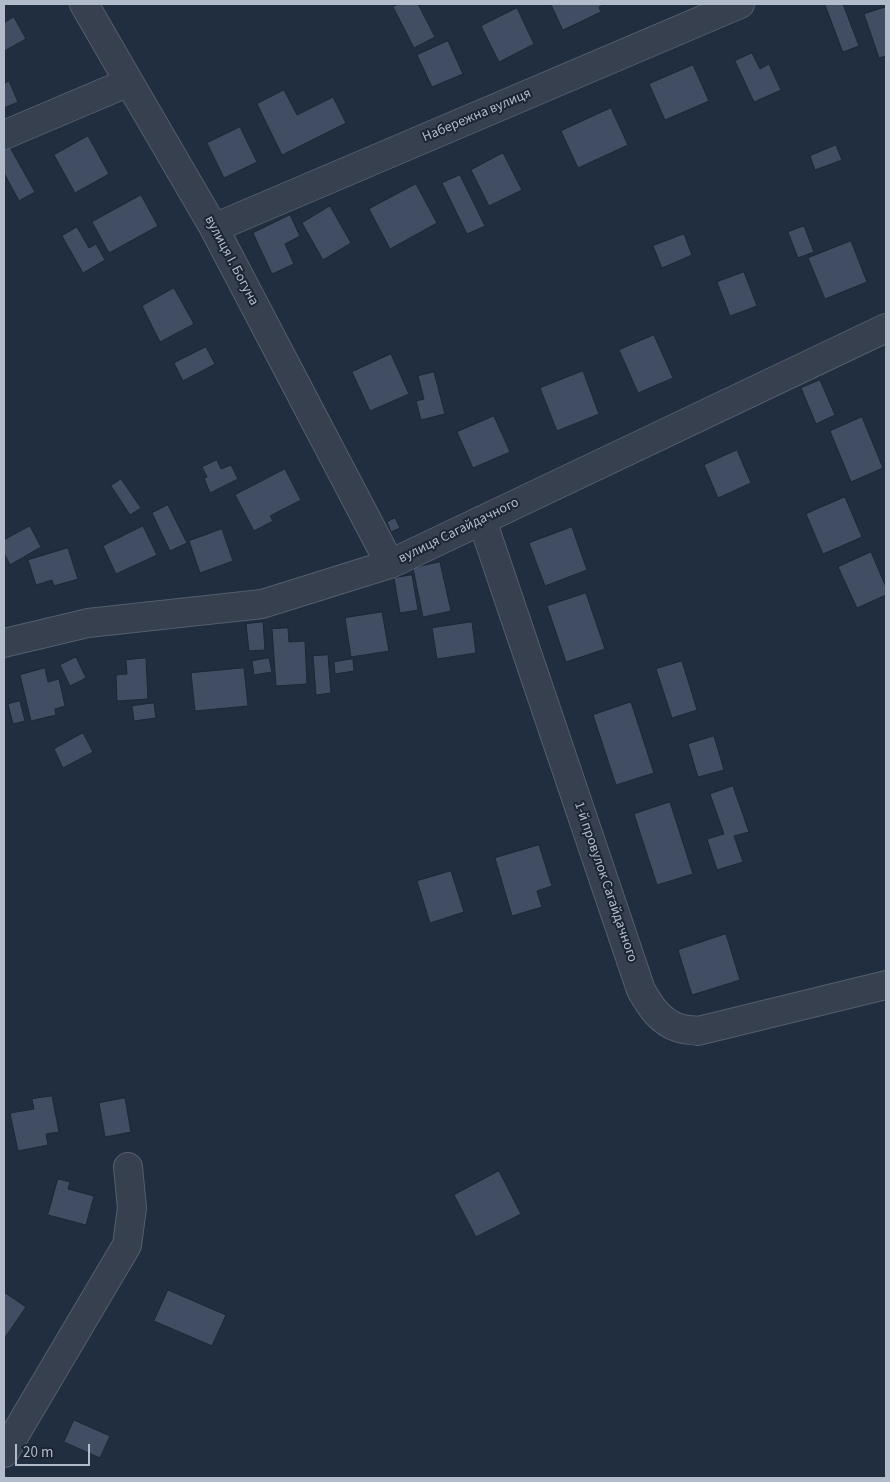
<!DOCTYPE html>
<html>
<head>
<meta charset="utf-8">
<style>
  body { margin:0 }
  #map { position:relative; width:890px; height:1482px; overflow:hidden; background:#212e3f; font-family:"Source Sans 3",sans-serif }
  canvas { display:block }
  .frame { position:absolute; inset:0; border:5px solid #b2bbca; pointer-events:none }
  .scale { position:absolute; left:15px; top:1444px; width:75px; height:22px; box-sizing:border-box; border:2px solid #b2bbca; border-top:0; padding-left:6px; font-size:15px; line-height:18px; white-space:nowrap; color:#b2bbca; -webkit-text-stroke:4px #1b2534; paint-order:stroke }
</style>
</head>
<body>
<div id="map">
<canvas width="890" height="1482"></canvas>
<div class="frame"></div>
<div class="scale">20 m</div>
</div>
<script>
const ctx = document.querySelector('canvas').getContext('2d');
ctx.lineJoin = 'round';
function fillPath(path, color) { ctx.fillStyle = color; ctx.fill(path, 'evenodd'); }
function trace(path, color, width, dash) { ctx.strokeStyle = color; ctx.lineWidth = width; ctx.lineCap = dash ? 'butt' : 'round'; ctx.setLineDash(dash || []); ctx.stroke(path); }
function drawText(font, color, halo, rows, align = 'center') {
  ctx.font = font + ' "Source Sans 3",sans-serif'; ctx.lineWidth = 4; ctx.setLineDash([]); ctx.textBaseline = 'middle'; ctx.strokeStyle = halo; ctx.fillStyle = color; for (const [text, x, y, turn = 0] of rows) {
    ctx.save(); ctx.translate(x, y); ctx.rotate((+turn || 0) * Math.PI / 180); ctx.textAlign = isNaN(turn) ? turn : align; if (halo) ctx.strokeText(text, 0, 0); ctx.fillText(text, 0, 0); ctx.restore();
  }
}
const building = new Path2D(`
  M399,4H418L435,37L414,48L393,7Z
  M551,4H605L599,7L601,12L563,30Z
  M825,4H843L859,46L843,52Z
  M886,7V56L879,58L864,14Z
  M517,8L534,44L499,62L481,26Z
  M14,17L26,39L4,51V23Z
  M448,41L463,74L432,87L417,55Z
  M752,53L760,69L769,64L781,90L754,102L735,61Z
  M693,65L709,101L665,120L649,84Z
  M9,81L18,102L4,108V84Z
  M284,90L297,115L333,97L346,123L282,155L257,104Z
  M611,108L628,145L578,168L561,131Z
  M240,127L257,162L224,178L207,143Z
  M88,136L109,174L75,193L54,155Z
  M7,142L35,192L19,201L4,173V144Z
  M836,145L842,160L815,170L810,156Z
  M503,153L522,190L489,206L471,170Z
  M460,175L485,226L467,234L442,183Z
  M416,184L437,223L390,249L369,209Z
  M141,195L158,226L109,253L92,222Z
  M330,206L351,243L323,260L302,223Z
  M290,215L300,236L285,244L294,264L272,274L253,233Z
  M804,226L814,252L798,258L788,232Z
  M77,227L89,248L96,244L105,260L83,273L62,236Z
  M684,234L692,255L662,268L653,246Z
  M851,241L867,282L825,299L808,258Z
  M744,272L757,306L730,316L717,282Z
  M174,288L194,324L160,342L142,306Z
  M654,335L673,378L638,393L619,350Z
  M206,347L215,364L183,381L174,363Z
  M391,354L409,394L370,411L352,372Z
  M583,371L599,414L557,431L540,388Z
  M434,372L445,414L421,420L416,401L424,399L418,376Z
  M820,380L835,415L816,424L801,388Z
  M494,416L510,452L473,468L457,432Z
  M862,417L883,468L851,482L830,431Z
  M737,450L751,483L718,498L704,465Z
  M217,460L221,469L231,465L238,479L210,493L204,478L207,477L202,467Z
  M285,469L301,500L270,516L273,521L254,531L235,495Z
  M121,479L141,508L130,515L111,486Z
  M845,497L862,537L823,554L806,514Z
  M168,505L187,543L170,551L152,513Z
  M395,518L400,528L391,532L387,522Z
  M30,526L41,547L10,565L4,553V540Z
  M143,526L157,555L116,574L103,546Z
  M572,527L587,570L545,586L529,543Z
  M222,529L233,561L200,573L189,541Z
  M68,548L78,579L54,586L52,580L36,585L28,560Z
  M871,552L886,587V595L857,608L838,567Z
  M440,562L451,611L423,617L413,568Z
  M412,575L418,610L400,613L394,578Z
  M586,593L605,649L566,662L547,606Z
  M382,612L389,651L351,657L345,618Z
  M263,622L265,650L249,651L246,624Z
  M472,622L476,653L437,659L432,628Z
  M288,628L289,642L305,641L307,684L276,686L272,629Z
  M328,655L331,693L316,695L313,656Z
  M76,657L86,678L70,686L60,665Z
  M146,658L148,699L117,701L116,675L127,674L126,660Z
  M269,658L272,672L254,675L252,661Z
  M353,659L354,671L335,674L334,662Z
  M682,661L697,710L672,718L656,669Z
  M45,668L48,682L59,679L65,706L55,709L56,715L31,721L20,675Z
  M244,668L248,706L195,711L191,673Z
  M20,701L25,721L13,724L8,704Z
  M631,702L654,773L616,785L593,715Z
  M154,703L156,718L134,721L132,706Z
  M83,733L93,752L63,768L54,749Z
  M714,736L724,770L698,777L688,744Z
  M733,786L749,832L734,836L743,862L717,870L707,839L724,834L710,794Z
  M670,802L693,874L657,885L634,814Z
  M539,845L552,886L537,891L542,907L512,916L495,858Z
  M451,871L464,912L430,923L417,881Z
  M726,934L740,980L692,995L678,950Z
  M52,1096L59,1132L46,1134L48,1145L18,1151L10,1113L34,1109L32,1099Z
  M125,1098L131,1132L105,1137L99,1103Z
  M499,1171L521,1214L476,1237L454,1195Z
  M58,1179L70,1182L68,1189L94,1196L86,1225L48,1215Z
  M168,1290L226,1315L212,1346L154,1321Z
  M4,1292L26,1307L4,1339Z
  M74,1420L110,1436L100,1458L64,1442Z`);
fillPath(building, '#404d62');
trace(building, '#1d2736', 1);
const minor = new Path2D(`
  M84,4L129,82
  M4,135L129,82L214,228L390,564
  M214,228L740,4
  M482,520L641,990C650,1006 660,1022 679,1028C685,1030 692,1030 698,1031L886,985
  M4,643L88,623L262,604L390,564L886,328
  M4,1453L127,1245L132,1208L128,1167`);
trace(minor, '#545e6d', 30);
trace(minor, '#36404f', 28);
drawText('14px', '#b2bbca', '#1b2534', [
  ["Набережна вулиця",477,116,-23],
  ["вулиця І. Богуна",231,261,62],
  ["вулиця Сагайдачного",459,531,-26],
  ["1-й провулок Сагайдачного",605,882,71]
]);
</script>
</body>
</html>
